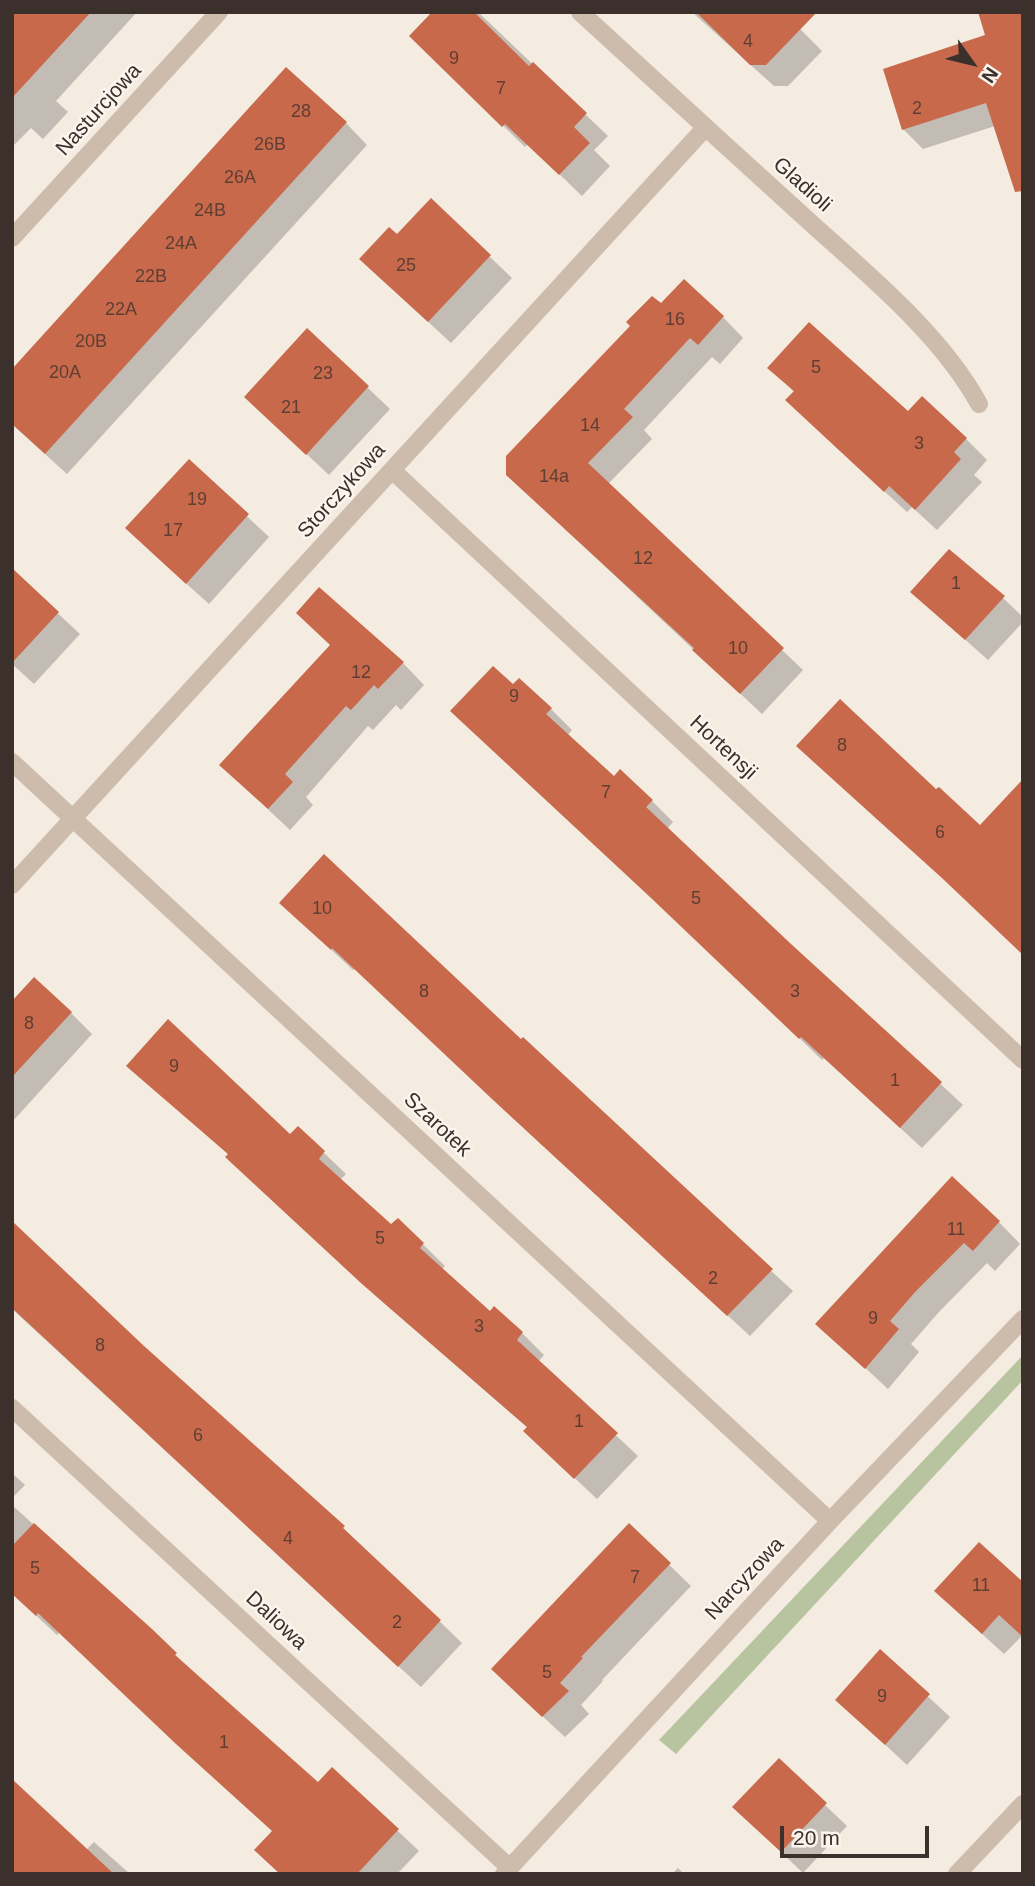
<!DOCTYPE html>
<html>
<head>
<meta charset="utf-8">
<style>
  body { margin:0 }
  #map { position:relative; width:1035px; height:1886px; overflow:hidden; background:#f4ebe1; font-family:Helvetica,sans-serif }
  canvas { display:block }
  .frame { position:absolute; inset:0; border:14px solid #3b302b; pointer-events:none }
  .north { position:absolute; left:937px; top:28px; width:70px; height:70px; -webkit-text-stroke:5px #fbf5ee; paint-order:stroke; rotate:124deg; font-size:19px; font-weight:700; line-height:28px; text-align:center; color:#3b302b }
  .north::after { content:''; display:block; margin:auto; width:24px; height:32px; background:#3b302b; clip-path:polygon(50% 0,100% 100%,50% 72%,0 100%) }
  .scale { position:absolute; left:780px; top:1826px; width:149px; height:32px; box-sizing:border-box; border:4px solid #3b302b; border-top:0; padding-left:9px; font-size:21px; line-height:24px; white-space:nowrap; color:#3b302b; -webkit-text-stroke:5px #fbf5ee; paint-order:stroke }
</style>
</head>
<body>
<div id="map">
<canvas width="1035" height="1886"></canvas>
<div class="frame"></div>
<div class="north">N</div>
<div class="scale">20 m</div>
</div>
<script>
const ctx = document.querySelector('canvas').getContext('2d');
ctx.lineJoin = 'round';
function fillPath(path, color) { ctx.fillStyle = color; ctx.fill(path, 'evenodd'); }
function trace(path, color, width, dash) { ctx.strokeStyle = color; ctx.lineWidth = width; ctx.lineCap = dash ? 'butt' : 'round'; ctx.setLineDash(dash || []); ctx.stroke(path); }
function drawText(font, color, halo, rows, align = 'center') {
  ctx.font = font + ' Helvetica,sans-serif'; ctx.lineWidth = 5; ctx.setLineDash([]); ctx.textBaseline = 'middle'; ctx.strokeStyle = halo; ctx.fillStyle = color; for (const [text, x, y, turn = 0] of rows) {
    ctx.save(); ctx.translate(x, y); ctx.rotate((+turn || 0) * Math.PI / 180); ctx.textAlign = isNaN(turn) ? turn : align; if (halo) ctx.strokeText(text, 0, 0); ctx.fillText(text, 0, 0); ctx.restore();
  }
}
fillPath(new Path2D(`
  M1023,1355V1380L676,1754L659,1740Z`), '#b8c4a0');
fillPath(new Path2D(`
  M12,12H137L56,101L68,112L43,139L31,128L12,147Z
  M435,12H478L608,136L594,150L610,166L582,196L528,144L525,147L433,57Z
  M692,12H783L822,51L788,86H774Z
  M1023,12L995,126L923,149L903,129L988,37Z
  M346,123L367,145L67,474L12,424Z
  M431,201L512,278L451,343L383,280L397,236Z
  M661,306L723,317L743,338L720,364L712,357L644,430L652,439L608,484L803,670L762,714L529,495Z
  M307,330L390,409L329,475L268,418Z
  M770,368L908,414L966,439L987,460L974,475L982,482L937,530L912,507L907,512L809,422L795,393Z
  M189,462L269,537L209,604L149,550Z
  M12,571L80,634L34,684L12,664Z
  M912,592L1003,598L1023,617V622L988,660Z
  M332,646L403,663L424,685L401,710L396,705L373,730L368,726L306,797L313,805L290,830L221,765Z
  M513,687L551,709L572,730L567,736L614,779L652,801L673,822L667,829L963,1105L922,1148L824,1058L822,1060L674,918Z
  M281,903L521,1041L793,1291L750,1336L516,1121L355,969L353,970Z
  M12,1004L71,1013L92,1034L12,1122Z
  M129,1066L291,1136L298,1128L346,1174L340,1180L391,1227L398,1220L445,1266L441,1270L490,1314L494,1309L522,1333L544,1355L538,1362L638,1456L597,1499L547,1452L528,1428L386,1305L249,1179L229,1155Z
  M999,1222L1020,1244L995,1271L987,1263L938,1313L911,1344L919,1352L888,1389L818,1324Z
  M12,1224L143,1347L343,1528L462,1643L421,1687L12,1309Z
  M12,1473L25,1485L12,1498Z
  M12,1505L150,1630L196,1675L318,1785L332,1769L419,1851L397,1874H281L274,1832L60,1632L57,1635L12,1593Z
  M629,1526L691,1586L602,1680L603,1681L581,1705L589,1714L565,1737L515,1691Z
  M979,1545L1022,1636L1004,1654L958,1612Z
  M880,1652L950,1717L907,1765L837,1700Z
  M825,1805L847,1826L803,1873L756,1828Z
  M94,1842L130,1874H34L86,1850Z
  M678,1868L684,1874H672Z`), '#0003');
fillPath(new Path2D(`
  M12,12H91L12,98Z
  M432,12H474L529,66L533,62L587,113L574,127L590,143L559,175L505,124L502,127L409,36Z
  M696,12H817L766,65H750Z
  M978,12H1023V191L1015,192L986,103L902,130L883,69L985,35Z
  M286,67L347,122L45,454L12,424V369Z
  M431,198L491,255L428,322L359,259L389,227L397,234Z
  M684,279L724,316L698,345L690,338L624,409L633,417L588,463L784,648L740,694L692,650L694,648L506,475V456L630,326L626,322L652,296L661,303Z
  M809,322L908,411L922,396L967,438L954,452L961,459L915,510L889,486L884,492L785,400L794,391L767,368Z
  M307,328L369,386L306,455L244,397Z
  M189,459L249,514L186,584L125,528Z
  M949,549L1005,596L965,640L910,592Z
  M12,568L59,612L12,663Z
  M319,587L404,662L378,689L374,685L351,710L346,706L285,774L293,782L268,809L219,765L330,645L296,613Z
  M493,666L513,684L519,678L552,708L546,714L614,776L620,769L653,800L646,807L791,944L942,1082L900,1128L801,1037L799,1039L650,897L450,711Z
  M840,699L936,789L939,787L980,825L1023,779V955L943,879L796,746Z
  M324,854L521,1039L523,1037L773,1269L727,1316L492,1099L332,948L331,950L279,903Z
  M34,977L72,1012L12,1077V1001Z
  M168,1019L290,1134L298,1126L325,1151L319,1159L391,1224L398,1218L424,1243L420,1248L490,1311L494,1306L523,1332L517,1340L618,1433L574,1479L523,1431L527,1427L362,1284L225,1157L228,1154L126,1066Z
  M952,1176L1000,1221L973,1251L964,1243L916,1291L890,1321L899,1329L865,1369L815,1324Z
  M12,1221L144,1346L345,1526L343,1528L441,1620L398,1667L12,1308Z
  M34,1523L152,1629L177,1653L175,1655L318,1782L332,1767L399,1829L357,1874H280L254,1850L272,1831L176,1744L38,1613L36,1616L12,1594V1546Z
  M629,1523L671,1563L581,1657L583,1658L560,1683L569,1691L542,1717L491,1669Z
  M979,1542L1023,1582V1637L999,1615L982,1634L934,1591Z
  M880,1649L930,1694L885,1745L835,1700Z
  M779,1758L827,1803L781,1852L732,1807Z
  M12,1779L114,1874H12Z`), '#c8694b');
trace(new Path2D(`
  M580,12C654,80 727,147 801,214C862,270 940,332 979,404
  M12,238L219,12
  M392,470L1023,1060
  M12,762L830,1521
  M12,885L705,128
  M12,1408L510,1868
  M504,1874L830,1521L1023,1319
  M957,1874L1023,1804`), '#cdbbac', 18);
drawText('18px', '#5e3e33', null, [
  ["4",748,42],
  ["9",454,59],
  ["7",501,89],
  ["2",917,109],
  ["28",301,112],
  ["26B",270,145],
  ["26A",240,178],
  ["24B",210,211],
  ["24A",181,244],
  ["25",406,266],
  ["22B",151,277],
  ["22A",121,310],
  ["16",675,320],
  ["20B",91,342],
  ["5",816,368],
  ["20A",65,373],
  ["23",323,374],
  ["21",291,408],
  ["14",590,426],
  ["3",919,444],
  ["14a",554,477],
  ["19",197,500],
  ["17",173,531],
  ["12",643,559],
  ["1",956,584],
  ["10",738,649],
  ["12",361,673],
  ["9",514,697],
  ["8",842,746],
  ["7",606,793],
  ["6",940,833],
  ["5",696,899],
  ["10",322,909],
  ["8",424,992],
  ["3",795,992],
  ["8",29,1024],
  ["9",174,1067],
  ["1",895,1081],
  ["11",956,1230],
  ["5",380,1239],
  ["2",713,1279],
  ["9",873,1319],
  ["3",479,1327],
  ["8",100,1346],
  ["1",579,1422],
  ["6",198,1436],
  ["4",288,1539],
  ["5",35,1569],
  ["7",635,1578],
  ["11",981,1586],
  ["2",397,1623],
  ["5",547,1673],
  ["9",882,1697],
  ["1",224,1743]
]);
drawText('21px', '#3b302b', '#fbf5ee', [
  ["Nasturcjowa",99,110,-48],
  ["Gladioli",802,185,42],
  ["Storczykowa",342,491,-48],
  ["Hortensji",723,748,43],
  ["Szarotek",437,1125,43],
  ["Narcyzowa",745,1579,-47],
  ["Daliowa",276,1621,43]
]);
</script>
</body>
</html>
